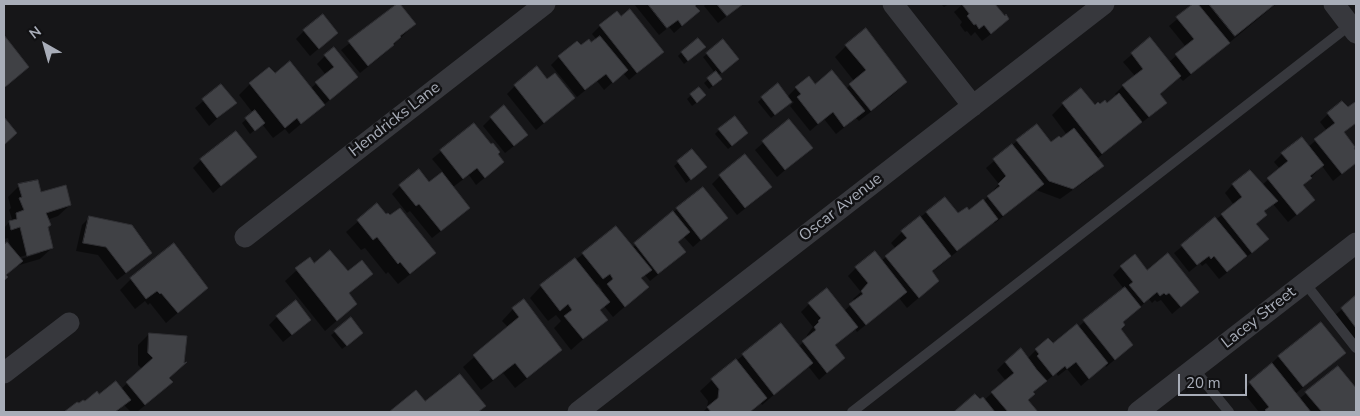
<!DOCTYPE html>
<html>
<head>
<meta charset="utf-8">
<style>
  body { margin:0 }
  #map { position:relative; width:1360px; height:416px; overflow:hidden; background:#161618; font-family:"Nunito Sans",sans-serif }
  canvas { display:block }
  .frame { position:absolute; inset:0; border:5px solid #a8adb8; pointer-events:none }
  .north { position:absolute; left:20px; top:20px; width:50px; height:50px; -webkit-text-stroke:4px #111113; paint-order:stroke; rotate:322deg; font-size:14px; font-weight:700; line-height:20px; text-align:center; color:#a8adb8 }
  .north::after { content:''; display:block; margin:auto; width:18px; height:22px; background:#a8adb8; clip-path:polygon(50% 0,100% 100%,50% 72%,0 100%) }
  .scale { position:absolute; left:1178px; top:374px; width:69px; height:22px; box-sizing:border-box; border:2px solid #a8adb8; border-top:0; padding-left:6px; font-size:15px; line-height:18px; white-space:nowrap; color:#a8adb8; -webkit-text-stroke:4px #111113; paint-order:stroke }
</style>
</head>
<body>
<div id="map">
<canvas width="1360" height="416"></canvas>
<div class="frame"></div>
<div class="north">N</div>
<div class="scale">20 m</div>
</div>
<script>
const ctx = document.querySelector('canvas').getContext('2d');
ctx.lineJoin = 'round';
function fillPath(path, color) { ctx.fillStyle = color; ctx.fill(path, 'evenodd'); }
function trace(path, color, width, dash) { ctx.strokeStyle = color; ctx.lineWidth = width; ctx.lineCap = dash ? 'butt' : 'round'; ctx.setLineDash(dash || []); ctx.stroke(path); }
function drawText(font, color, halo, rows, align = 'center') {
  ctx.font = font + ' "Nunito Sans",sans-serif'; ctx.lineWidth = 5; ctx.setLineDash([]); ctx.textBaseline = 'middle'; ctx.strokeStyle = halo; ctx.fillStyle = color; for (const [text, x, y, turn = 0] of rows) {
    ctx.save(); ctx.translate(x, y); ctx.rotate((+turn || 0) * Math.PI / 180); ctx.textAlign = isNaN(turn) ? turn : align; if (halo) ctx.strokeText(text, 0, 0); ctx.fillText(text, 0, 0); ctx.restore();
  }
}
fillPath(new Path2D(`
  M399,4L415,24L385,53L360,73L341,50Z
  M634,4H695L690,19L674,33L669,27L659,35Z
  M706,4H742L718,23L704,6Z
  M941,4H949L944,7Z
  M963,4H994L1005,17L1000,27L982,41L975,32L971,36L967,31L965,32L960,25L962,22L954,12Z
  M1195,4H1276L1183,81L1179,77L1159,95L1157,111L1140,124L1139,123L1097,159L1102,166L1091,177L1060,199L1036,190L995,223L993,222L931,273L938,281L907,308L899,298L857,332L855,329L834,346L844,358L819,380L808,366L762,405L761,403L751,412H703L707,408L708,401L700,391L712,380L781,325L798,347L808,338L807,335L813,327L801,312L809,304L844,311L855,301L853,299L861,292L848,276L856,268L881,261L896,249L891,243L902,232L944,198L957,214L969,211L983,202L999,184L986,168L1017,141L1051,144L1061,140L1067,135L1052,115L1063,104L1095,106L1107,105L1117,96L1115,94L1123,86L1135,76L1123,62L1150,39L1169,62L1186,47L1169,26Z
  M600,26L663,51L629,80L623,73L604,90L597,81L577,97L551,65L559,57L581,47L591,44L597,40L592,34Z
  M304,31L337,33L310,56L296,39Z
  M4,37L28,67L4,89Z
  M846,46L906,82L895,93L859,121L856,118L836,134L824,119L810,131L790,106L794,102L792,101L771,118L758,102L762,98L787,97L796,88L815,85L846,89L854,81L835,57Z
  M700,51L684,64L678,56L682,52Z
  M707,54L733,63L717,76L716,83L709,89L704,83L715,73L703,57Z
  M325,56L357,77L289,134L285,129L273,138L262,124L250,134L242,123L253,113L239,95L250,84L274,75L310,89L326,75L317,64Z
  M547,81L573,98L536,130L507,94L515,86Z
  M221,86L235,103L209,126L195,108Z
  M699,88L701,99L692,106L687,99Z
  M1354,103L1356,106V123L1343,133L1356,153V162L1333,181L1322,166L1303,186L1314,200L1288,222L1273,204L1264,212L1266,215L1255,225L1259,247L1219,279L1206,263L1202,266L1200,263L1189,272L1174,253L1234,205L1225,193L1232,185H1262L1280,169L1274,162L1282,154L1308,147L1327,131L1320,122L1328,114L1347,109Z
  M491,118L518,143L505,153L483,126Z
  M789,120L811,148L777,177L755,150Z
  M474,124L491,146L494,170L476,185L469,175L453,187L461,215L432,238L410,211L407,213L392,194L400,186L429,184L443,172L432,159Z
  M719,130L743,137L728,149L715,134Z
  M692,151L701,171L686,183L674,166Z
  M255,157L213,193L193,168L201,160Z
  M720,176L762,195L737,215L712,184Z
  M19,186L70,205L58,216L47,220V227L52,248L40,259L16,266L6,276L7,277L4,280V246L7,244L11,249L8,238L4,239V228L12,219L9,210L11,208L8,197ZM40,251V253L21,259L20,257Z
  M377,205L386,216L434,253L423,264L398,284L388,272L386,274L365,248L361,250L346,232Z
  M677,209L726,218L693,247L684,237L677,243L676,260L650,281L645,275L641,279L647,287L613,317L604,306L599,311L606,319L571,350L554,328L561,321L556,315L548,321L530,298L541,286L583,254L632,248ZM598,284L602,290L600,292L596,286Z
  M90,217L142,261L117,280L98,255L76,251L82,225Z
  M174,245L206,288L166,323L150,303L148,305L145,301L135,309L120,290L131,279Z
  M309,259L314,264L348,273H372L348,294L356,304L325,331L285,281Z
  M1121,267L1147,272L1198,292L1172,314L1161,300L1157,302L1155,300L1152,303L1149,299L1122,323L1120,329L1124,352L1106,367L1105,365L1081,386L1067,369L1058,376L1056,373L1032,393L1027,400L1037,412H954L975,395L980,401L984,400L1006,381L997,370L1005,362L1028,358L1036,350L1052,345L1078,327L1124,289L1113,275Z
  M1356,297V346L1333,317Z
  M513,309L560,350L549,361L515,388L503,373L481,390L463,367L508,327L502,321Z
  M277,317L310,320L283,342L269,325Z
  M1320,323L1336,361L1295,394L1299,399L1338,367L1356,390V412H1259L1242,391L1271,366L1270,365L1278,357Z
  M335,332L358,337L342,349L331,335Z
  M149,334L184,364L168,379L171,382L160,393L137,412H131L124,405L117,412H66L77,403H84L121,389L142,369L138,365V345Z
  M416,392L425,403L484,406L478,412H391Z`), '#0007');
const building = new Path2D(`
  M397,4H400L416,24L400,36L401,37L393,44L394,45L368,66L348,41Z
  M648,4H697L695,6L700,11L682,26L678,20L667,28Z
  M717,4H743L727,16Z
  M962,4H995L1005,16L1006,14L1009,19L991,34L984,25L979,29L976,24L974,25L967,16L969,14Z
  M1193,4H1198L1230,43L1191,74L1175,54L1194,39L1176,17Z
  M1209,4H1275L1235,36Z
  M630,9L664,52L637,73L599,25L617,11L621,16Z
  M323,14L338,33L319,49L303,30Z
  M866,28L907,82L871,111L849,84L866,70L845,45Z
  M4,35L29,67L4,88Z
  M600,36L628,70L613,83L606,74L585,90L558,56L577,41L581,45L589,39L591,42Z
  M1150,37L1181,76L1160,94L1167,103L1149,117L1122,85L1143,69L1131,53Z
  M698,38L706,47L688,61L681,52Z
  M723,39L739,59L722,73L706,53Z
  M334,47L358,77L330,100L315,82L334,67L324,55Z
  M290,61L325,105L301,124L297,118L285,128L249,83L269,67L275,73Z
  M537,66L547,79L555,73L575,98L544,123L514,85Z
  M832,70L865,111L844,127L833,112L818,124L797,97L801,94L795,87L809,76L815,84Z
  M716,71L722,79L713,86L707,78Z
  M778,83L792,102L775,115L761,97Z
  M221,84L237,103L217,118L202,99Z
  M699,87L706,95L697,103L690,94Z
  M1081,88L1095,105L1098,102L1100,104L1105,100L1107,103L1119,93L1142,122L1102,154L1062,103Z
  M1342,101L1348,107L1355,102L1356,104V123L1344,132L1355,147L1354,148L1356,151V163L1342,174L1314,139L1335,123L1327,113Z
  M504,105L528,135L514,146L490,117Z
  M255,110L265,123L255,131L245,118Z
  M735,116L748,133L732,146L718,129Z
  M4,117L17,133L4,145Z
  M789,119L813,148L785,170L762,141Z
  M474,123L491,144L493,143L500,152L498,154L504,162L485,178L477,168L463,179L440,150Z
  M1037,124L1051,142L1059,136L1061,138L1074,128L1104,166L1073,189L1049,181L1016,140Z
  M236,131L257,157L221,186L200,159Z
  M1302,137L1324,165L1310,176L1312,178L1303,185L1315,200L1297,215L1267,178L1288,161L1281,153Z
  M1012,144L1044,184L1003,216L987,196L1000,186L998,184L1006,176L993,159Z
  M692,149L707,167L691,180L677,161Z
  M745,154L772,187L745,208L719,175Z
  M419,169L429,182L442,172L470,208L441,231L419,204L416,206L399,185Z
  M1250,170L1278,201L1264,211L1267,215L1256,224L1269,239L1252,253L1221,214L1242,197L1232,184Z
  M38,180L41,192L66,185L71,205L46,213L51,225L48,227L53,248L27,256L20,227L11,230L9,221L17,219L16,213L24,210L19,198L22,197L18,184Z
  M703,187L728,218L701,240L676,208Z
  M945,197L958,213L967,207L969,210L983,199L998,219L957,251L926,212Z
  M377,203L386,214L388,213L390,215L400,208L436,253L410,274L400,262L398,264L377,237L373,240L357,220Z
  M673,211L690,232L678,242L686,252L658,274L634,243Z
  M89,216L132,225L152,253L126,273L106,247L83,243Z
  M920,216L951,256L932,271L939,281L919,298L885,256L907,238L901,231Z
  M1215,217L1247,256L1227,272L1214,256L1211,259L1209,256L1197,265L1181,245Z
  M616,226L652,270L641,278L649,287L625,307L607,284L613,279L610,274L603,279L582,253Z
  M7,242L23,261L6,275L8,277L4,281V245Z
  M174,243L208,288L178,313L161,293L160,294L157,291L146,299L130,278Z
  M330,250L348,271L362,260L373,274L349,293L357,304L337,321L295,268L310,257L314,263Z
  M875,251L907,292L866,325L849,304L863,294L861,291L868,283L855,267Z
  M1168,253L1199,292L1181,307L1169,293L1166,295L1164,293L1160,296L1157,292L1144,303L1129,285L1133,282L1120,266L1135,254L1147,270Z
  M575,258L610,302L600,310L608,320L583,339L564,316L572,310L568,304L560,311L540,285Z
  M1125,287L1141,307L1123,322L1125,325L1121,329L1133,345L1115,360L1083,320Z
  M827,288L858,327L835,345L845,358L827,373L802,341L816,330L814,327L819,322L818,321L821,318L808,303Z
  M1356,295V328L1341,308Z
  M524,299L562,350L527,378L515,363L493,380L473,355L519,317L512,308Z
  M296,300L311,320L292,335L276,316Z
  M351,317L363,333L347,346L334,331Z
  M1321,322L1346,353L1303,387L1278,356Z
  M781,323L813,363L774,395L742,354Z
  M1077,324L1108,363L1089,379L1076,362L1067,369L1065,366L1053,376L1037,356L1039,354L1035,349L1048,338L1053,343Z
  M149,333L187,336L184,363L187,362L169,378L173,382L145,405L126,382L153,358L148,353Z
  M1021,348L1037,370L1047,381L1033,392L1035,394L1028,400L1038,412H1008L991,392L1014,373L1005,362Z
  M736,359L767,398L750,412H711L707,407L718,398L719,389L711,379Z
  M1272,363L1311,412H1267L1265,410L1269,407L1249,382Z
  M1338,366L1356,388V412H1322L1305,392Z
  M460,374L486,406L478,412H389L416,390L425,401Z
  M116,381L131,400L115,412H64L77,402L79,403L83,400L85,401L97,391L99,394Z
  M975,394L980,399L983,397L995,412H954Z`);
fillPath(building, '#404145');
trace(building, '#303034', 1);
trace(new Path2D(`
  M1305,283L1356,348
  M1194,369L1229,412
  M852,412L1350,25`), '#37383d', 10);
trace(new Path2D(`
  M893,4L973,106
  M1334,4L1356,33
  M245,237L545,4
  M4,373L69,323
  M578,412L1104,4
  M1138,412L1356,243`), '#37383d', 21);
drawText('16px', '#a8adb8', '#111113', [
  ["Hendricks Lane",395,120,-38],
  ["Oscar Avenue",841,208,-38],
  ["Lacey Street",1259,318,-38]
]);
</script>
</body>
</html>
